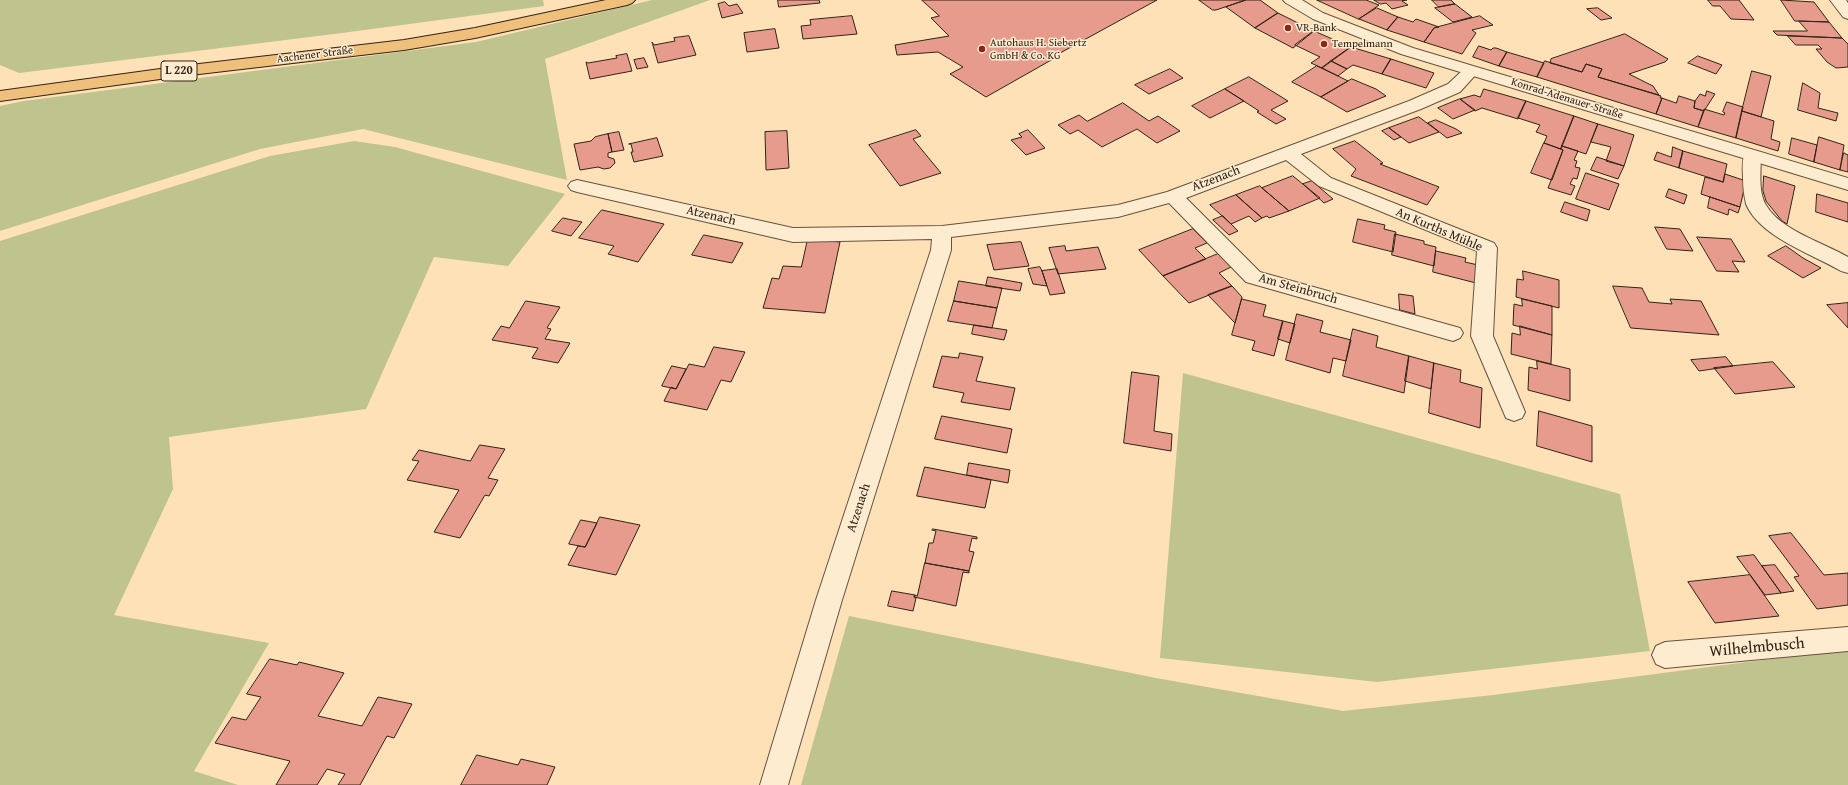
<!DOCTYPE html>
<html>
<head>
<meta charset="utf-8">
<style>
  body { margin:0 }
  canvas { display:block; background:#fee1b7 }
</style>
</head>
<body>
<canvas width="1848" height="785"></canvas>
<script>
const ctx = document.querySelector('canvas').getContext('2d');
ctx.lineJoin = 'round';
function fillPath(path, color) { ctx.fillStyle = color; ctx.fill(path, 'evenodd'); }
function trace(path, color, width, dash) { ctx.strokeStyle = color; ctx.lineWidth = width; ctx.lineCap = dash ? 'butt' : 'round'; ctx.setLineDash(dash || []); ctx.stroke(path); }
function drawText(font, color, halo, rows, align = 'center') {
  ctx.font = font + ' "Gentium Book Plus",serif'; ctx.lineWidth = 3; ctx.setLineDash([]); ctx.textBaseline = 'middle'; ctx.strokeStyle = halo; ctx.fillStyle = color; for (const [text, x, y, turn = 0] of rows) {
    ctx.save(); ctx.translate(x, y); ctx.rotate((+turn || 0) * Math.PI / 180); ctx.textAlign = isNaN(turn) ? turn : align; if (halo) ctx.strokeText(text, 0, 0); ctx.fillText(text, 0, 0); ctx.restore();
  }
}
fillPath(new Path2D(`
  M0,0H543L544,6L342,33L19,73L0,65Z
  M652,0H710L545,59L567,180L363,129L260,149L0,231V106L24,101L476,42Z
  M354,141L395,147L565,194L508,266L434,257L366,409L169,437L173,489L114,615L269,643L194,771L238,785H0V241L270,156Z
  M1183,373L1620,494L1650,651L1377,682L1160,658Z
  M849,616L1156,678L1343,711L1493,695L1848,649V785H801Z`), '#bfc38e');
const building = new Path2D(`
  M778,0H819L820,3L779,7Z
  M922,0H1157L1051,58L1053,59L986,97L950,74L963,67L938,52L897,55L895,45L949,36L931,18L939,16Z
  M1199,0H1246L1216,10H1213Z
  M1246,0H1260L1278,13L1255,28L1226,7Z
  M1317,0H1366L1379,5L1359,19Z
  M1374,0H1407L1402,1L1408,5L1392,9L1386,3L1381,4Z
  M1432,0H1451L1455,4L1439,7Z
  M1708,0H1739L1754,20L1731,19L1720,6H1713Z
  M1781,0L1814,2L1829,22L1795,21Z
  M725,2L729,6L737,4L743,13L722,18L718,4Z
  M1455,4L1472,17L1453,22L1435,8Z
  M1377,8L1398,17L1387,30L1359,19Z
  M1598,8L1612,18L1601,20L1587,9Z
  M1278,13L1314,31L1293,48L1255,28Z
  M852,16L857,34L803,39L801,26L811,25L810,20Z
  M1480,16L1493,25L1472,30L1476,33L1462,54L1424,42L1434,28Z
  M1398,17L1413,22L1416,19L1439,27L1434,28L1424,42L1387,30Z
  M1799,21L1829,22L1842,38L1777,35L1773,31H1807Z
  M775,29L779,48L747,52L744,33Z
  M1314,31L1351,47L1322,68L1311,63L1320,57L1295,45Z
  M1625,34L1668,59L1665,62L1629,74L1653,86L1659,95L1598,77L1602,69L1586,64L1582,72L1550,63L1551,59Z
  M689,36L696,55L658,63L652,42L654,45L675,41L674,38Z
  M1788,36L1842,38L1848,44V67L1836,68L1827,62L1816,49H1822L1818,45H1796Z
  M1479,46L1491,50L1493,48H1496L1507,52L1499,66L1473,57Z
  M1351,47L1391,59L1382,74L1353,65L1347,69L1331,61Z
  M1507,52L1544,63L1537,77L1499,66Z
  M627,54L632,71L590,79L586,62L588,63L617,58L616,56Z
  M1698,56L1722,65L1716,74L1688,63Z
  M644,58L648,67L637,69L634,60Z
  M1391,59L1434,73L1426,88L1382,74Z
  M1331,61L1347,69L1338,76L1322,68Z
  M1545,61L1582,72L1586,64L1602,69L1598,77L1661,96L1660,98H1662L1656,114L1537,77Z
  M1317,66L1338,76L1348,81L1321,97L1292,82Z
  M1170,69L1183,78L1149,94L1135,85Z
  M1752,71L1771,76L1761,117L1742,111Z
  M1249,77L1288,101L1271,110L1286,119L1276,124L1257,112L1259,111L1225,89Z
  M1352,79L1376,89L1386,96L1347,112L1321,97Z
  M1803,83L1820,93L1818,108L1838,113L1836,121L1798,110Z
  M1225,89L1244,101L1210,118L1192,106Z
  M1484,89L1526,101L1518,119L1482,108L1475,111L1460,99L1474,95L1480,97Z
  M1707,91L1715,94L1704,111L1694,108L1695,101L1700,94L1705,96Z
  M1679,96L1695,101L1694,108L1704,111L1698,127L1656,114L1662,98L1676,103Z
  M1460,99L1475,110L1453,119L1438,108Z
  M1526,101L1574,116L1561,149L1544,143L1547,136L1536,132L1540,125L1518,118Z
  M1727,102L1743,107L1736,138L1698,127L1704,109L1724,115L1725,113L1723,112Z
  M1123,103L1149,121L1158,116L1180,131L1157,143L1137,129L1102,147L1078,130L1070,134L1058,125L1079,115L1087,121Z
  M1742,111L1774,121L1771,139L1780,142L1778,151L1736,138Z
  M1574,116L1598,124L1586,154L1562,146Z
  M1419,117L1439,132L1409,143L1389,128Z
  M1436,120L1456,129L1462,133L1447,138L1428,123Z
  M1598,124L1634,135L1624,166L1606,161L1611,147L1591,142Z
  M1389,128L1401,137L1394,140L1382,131Z
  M916,130L921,136L913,139L941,173L900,186L869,145Z
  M1028,130L1045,148L1026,155L1011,140L1022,137L1019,134Z
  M787,131L789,168L766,170L765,132Z
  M619,132L624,150L612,152L608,134Z
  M608,134L612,152L608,153V157L614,159L615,163L610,168L604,169L598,167L580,170L574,144L591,141L595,137Z
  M1819,137L1844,145L1840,170L1814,162Z
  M657,138L663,156L634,162L631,152H633L631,144H629Z
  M1792,138L1817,145L1814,162L1789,154Z
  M1355,141L1383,163L1380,164L1439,187L1427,205L1351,176L1356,169L1333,149Z
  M1544,143L1563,150L1552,180L1531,173Z
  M1562,146L1578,151L1574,160L1577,161L1575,167L1580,168L1577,179L1573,178L1570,184L1575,186L1571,195L1548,188L1563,150L1561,149Z
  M1673,147L1683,151L1679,168L1654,160L1657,152L1671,157Z
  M1683,151L1727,164L1723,182L1679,168Z
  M1844,153L1848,155V172L1840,170Z
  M1597,157L1624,166L1618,179L1591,170Z
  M1586,173L1619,184L1609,210L1576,199Z
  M1725,174L1746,181L1740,207L1701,194L1705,177L1723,182Z
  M1293,176L1320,198L1289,211L1262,188Z
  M1764,176L1795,186L1787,224L1782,221L1766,201L1763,191Z
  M1312,181L1333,199L1324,203L1303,184Z
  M1260,186L1262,188L1289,211L1269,218L1267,216L1262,218L1236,195Z
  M1669,189L1687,195L1684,204L1666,197Z
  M1817,194L1848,203V222L1816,212Z
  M1236,195L1262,218L1255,222L1249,216L1231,224L1210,205Z
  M1710,197L1740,207L1738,213L1729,209L1728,215L1708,208Z
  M1565,202L1590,210L1587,221L1561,212Z
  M602,210L664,224L638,262L608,254L614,246L579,238Z
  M1223,216L1238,231L1229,235L1213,220Z
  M563,218L582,222L571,236L552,231Z
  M1358,219L1385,225L1384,229L1396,232L1393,252L1353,242Z
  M1655,227L1680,229L1693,251L1667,249Z
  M1193,229L1207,243L1195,248L1206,259L1163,276L1139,250Z
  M1395,234L1424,241V244L1436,247L1434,266L1392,255Z
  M704,235L743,243L732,263L692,255Z
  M1697,237L1731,239L1745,262L1732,261L1739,272L1717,271Z
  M808,239L840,242L825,313L763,308L772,278L779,279L783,266L801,267Z
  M1021,242L1029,266L994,270L987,245Z
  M1065,246L1066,251L1098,247L1106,269L1058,274L1049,248Z
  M1786,246L1803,258L1821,268L1803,278L1768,256Z
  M1436,251L1466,258L1465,262L1478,265L1476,283L1433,272Z
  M1218,254L1231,267L1219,273L1232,286L1189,303L1163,276Z
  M1040,267L1042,271L1047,286L1033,284L1028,269Z
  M1057,269L1065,293L1050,295L1042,271Z
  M1523,271L1559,280V308L1516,297L1517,279L1523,280Z
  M988,277L1022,283L1020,291L986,286Z
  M959,281L1002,288L997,308L954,301Z
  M1232,286L1242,297L1235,323L1208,295Z
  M1613,286L1642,288L1649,302L1672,304L1670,299L1701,301L1719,335L1631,328Z
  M1399,294L1413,296L1415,314L1400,310Z
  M1242,299L1266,305L1263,316L1283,321L1274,356L1252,350L1255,341L1232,335Z
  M1522,299L1552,306V335L1513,325L1514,304L1522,306Z
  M526,301L560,307L547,328L551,329L545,339L570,343L558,363L532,358L538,348L492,340L501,326L509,328Z
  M954,301L997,308L992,328L948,321Z
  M1848,303V328L1827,305Z
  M1297,314L1323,321L1320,332L1351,340L1346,361L1333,358L1330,373L1286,360Z
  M1283,321L1295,324L1290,343L1278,339Z
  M974,325L1007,330L1004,340L972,334Z
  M1520,326L1552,335L1551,364L1511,354L1512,333L1520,335Z
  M1353,329L1378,336L1376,347L1409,356L1404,393L1343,376Z
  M714,347L745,352L731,382L721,380L707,410L664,401L671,387L676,389L689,364L704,367Z
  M960,353L983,357L976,381L1015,388L1010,410L961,402L964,393L933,387L942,356L958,358Z
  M1409,356L1434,363L1431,389L1405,381Z
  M1726,357L1733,366L1699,371L1691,360Z
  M1537,361L1570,369V401L1528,390L1529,367L1537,369Z
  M1773,362L1795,387L1735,394L1714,368Z
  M1434,363L1461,370L1460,382L1482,388L1480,428L1429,413Z
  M672,366L686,369L676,389L662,386Z
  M1132,372L1159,376L1154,431L1172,434L1171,451L1124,443Z
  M1539,411L1592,426V462L1537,446Z
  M942,416L1012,429L1007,453L935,439Z
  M480,445L505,449L488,478L498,480L489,496L485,495L460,538L434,532L459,490L407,480L419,461L412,460L419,450L470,461Z
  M969,463L1010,470L1008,483L967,475Z
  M925,467L991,480L985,508L917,496Z
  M600,517L640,525L616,575L568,565L578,546L585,547Z
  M581,520L597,523L585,547L569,544Z
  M933,529L977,537V539L972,538L969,551L974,552L969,571L925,563L929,543H933L936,531L932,530Z
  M1791,533L1824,575L1848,573V605L1817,609L1794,577L1799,576L1769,536Z
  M1754,555L1781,593L1765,595L1737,557Z
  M925,563L969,571V573L963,572L956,606L914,597L915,595L917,596Z
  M1775,565L1794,591L1781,593L1762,566Z
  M1750,575L1779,616L1715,623L1688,582Z
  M892,591L915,595L914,597L916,598L913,611L888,606Z
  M270,659L297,665L299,662L344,673L318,716L362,726L378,697L412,704L394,738L387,736L360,785H338L345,774L327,769L317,785H276L290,761L215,743L232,717L246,720L261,697L247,694Z
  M477,755L518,765L521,759L555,767L547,785H461Z`);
fillPath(building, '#e79b8c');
trace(building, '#322317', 1);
const minor = new Path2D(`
  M1830,0H1846L1848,3V19L1843,17Z
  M1471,66L1477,68L1479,71L1460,92L1421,109L1301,154L1331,178L1494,243L1497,248L1493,336L1525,412L1522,418L1514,421L1506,418L1471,336L1477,251L1319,186L1286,160L1186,198L1260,272L1460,328L1463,333L1460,338L1453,341L1246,282L1169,203L1118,217L951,237V250L842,600L788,785H760L816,600L931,250L932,239L793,242L577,192L571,190L568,186L571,182L577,180L793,228L942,226L1118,205L1167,192L1409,101L1448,84L1465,68Z
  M1752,150L1758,152L1761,156C1761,170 1758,192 1766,205C1780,230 1824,243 1848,257V273L1841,271C1812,254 1760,237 1746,204C1744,196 1743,187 1743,179C1743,171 1741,159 1746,152Z
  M1848,627V651L1665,668L1656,664L1652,655L1656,646L1665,642Z`);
const tertiary = new Path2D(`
  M1283,0H1302L1323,13L1413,48L1848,178V190L1401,54L1313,19L1286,3Z`);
const primary = new Path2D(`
  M606,0H635L632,3L627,5L475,38L404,50L182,76L0,101V91L182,66L404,40L475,28Z`);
trace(minor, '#65523f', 2);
trace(tertiary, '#65523f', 2);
trace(primary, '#322317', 2);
fillPath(minor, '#feecd0');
fillPath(tertiary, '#feecd0');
fillPath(primary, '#efc07c');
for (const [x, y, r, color] of [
  [1288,28,4,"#8f2418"],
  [1324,44,4,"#8f2418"],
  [982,49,4,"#8f2418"]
]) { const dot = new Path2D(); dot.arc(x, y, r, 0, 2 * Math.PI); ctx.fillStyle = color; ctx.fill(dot); trace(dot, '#feecd0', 1.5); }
drawText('11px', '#322317', '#feecd0', [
  ["VR-Bank",1296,28],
  ["Autohaus H. Siebertz",990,43],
  ["GmbH & Co. KG",990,56],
  ["Tempelmann",1332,44]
], 'left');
drawText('11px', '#322317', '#feecd0', [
  ["Aachener Straße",315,55,-7],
  ["Konrad-Adenauer-Straße",1567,99,17]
]);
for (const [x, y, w] of [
  [179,71,36]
]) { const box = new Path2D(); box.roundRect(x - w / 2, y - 10, w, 20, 3); ctx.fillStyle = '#feecd0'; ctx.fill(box); trace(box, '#322317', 1); }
drawText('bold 12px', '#322317', null, [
  ["L 220",179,71]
]);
drawText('13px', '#322317', '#feecd0', [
  ["Atzenach",1216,179,-21],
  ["Atzenach",711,216,13],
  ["An Kurths Mühle",1439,230,23],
  ["Am Steinbruch",1298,289,16],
  ["Atzenach",859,508,-72]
]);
drawText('16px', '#322317', '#feecd0', [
  ["Wilhelmbusch",1757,648,-5]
]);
</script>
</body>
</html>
